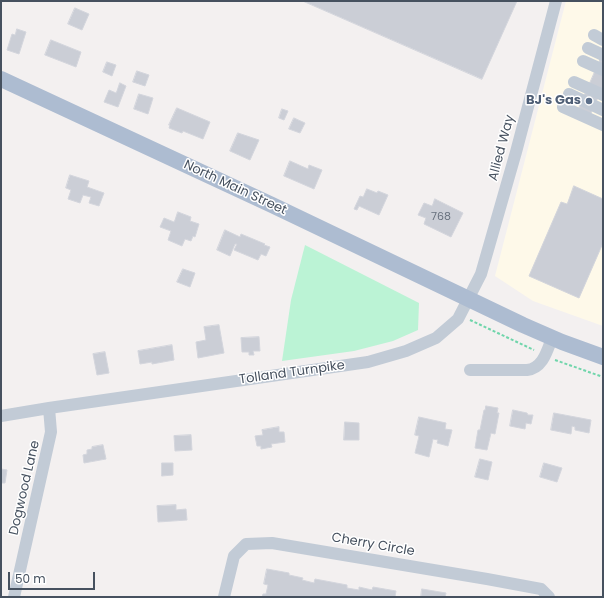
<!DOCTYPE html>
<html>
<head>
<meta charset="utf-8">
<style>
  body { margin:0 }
  #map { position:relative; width:604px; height:598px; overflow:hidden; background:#f3f0f0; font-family:Poppins,sans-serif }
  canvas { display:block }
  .frame { position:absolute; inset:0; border:2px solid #46515f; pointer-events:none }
  .scale { position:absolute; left:8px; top:572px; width:87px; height:18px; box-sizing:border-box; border:2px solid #46515f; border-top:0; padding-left:5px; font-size:12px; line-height:14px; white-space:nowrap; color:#46515f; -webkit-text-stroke:3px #fff; paint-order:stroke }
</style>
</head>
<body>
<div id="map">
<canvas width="604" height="598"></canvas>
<div class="frame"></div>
<div class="scale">50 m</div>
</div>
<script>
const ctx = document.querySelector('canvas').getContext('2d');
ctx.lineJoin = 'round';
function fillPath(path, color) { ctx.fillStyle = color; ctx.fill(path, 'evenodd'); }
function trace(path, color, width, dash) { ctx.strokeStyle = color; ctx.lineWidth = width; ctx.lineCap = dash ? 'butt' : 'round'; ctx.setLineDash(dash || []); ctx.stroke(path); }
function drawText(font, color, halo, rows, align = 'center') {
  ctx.font = font + ' Poppins,sans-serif'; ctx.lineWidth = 3; ctx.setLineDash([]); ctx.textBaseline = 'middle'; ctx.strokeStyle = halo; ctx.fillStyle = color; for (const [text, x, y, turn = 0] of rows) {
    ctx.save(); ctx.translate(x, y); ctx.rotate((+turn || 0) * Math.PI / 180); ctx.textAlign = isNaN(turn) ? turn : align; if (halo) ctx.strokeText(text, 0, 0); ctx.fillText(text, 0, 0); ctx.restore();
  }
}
fillPath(new Path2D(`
  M566,1H603V326L533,301L495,276Z`), '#fef9e9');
fillPath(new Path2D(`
  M305,245L419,303L418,330L393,341L354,351L282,361L291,300Z`), '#bbf3d5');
const building = new Path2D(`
  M303,1H517L482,79Z
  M75,8L89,14L82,30L68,24Z
  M17,29L26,32L19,54L7,50L12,34L15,35Z
  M51,40L81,52L76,67L45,55Z
  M603,53V86L588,120L576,115Z
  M107,62L116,65L112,76L103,72Z
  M137,71L149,75L145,86L133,82Z
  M120,83L126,86L118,107L104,102L109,90L116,93Z
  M139,94L153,98L148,114L134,109Z
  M177,108L210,122L203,139L183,131L182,133L169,128L170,125H169Z
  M282,109L288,111L284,120L279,118Z
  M294,118L305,123L300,133L289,129Z
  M238,133L259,140L250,160L230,151Z
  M290,161L308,169L309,165L322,170L314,189L284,176Z
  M70,175L89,181L87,187L104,193L99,206L89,203L91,197L83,195L80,203L68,199L71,190L66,188Z
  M574,186L603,199V243L579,298L529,276L561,202L567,204Z
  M367,189L377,193L378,191L388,195L379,215L359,206L357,210L354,209L360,196L363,197Z
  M435,199L463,213L451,237L424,224L426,218L418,215L424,203L432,206Z
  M178,212L191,217L190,221L199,224L195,237L193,236L191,241L185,239L182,246L168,240L171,231L160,227L164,218L174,222Z
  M225,230L240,237L241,234L265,244L264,245L270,247L266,256L261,254L258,260L234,250L237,244H235L230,256L217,250Z
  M183,269L195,273L190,287L177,282Z
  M219,325L224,353L198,358L196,342L206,340L204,327Z
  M259,337L260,351H253L254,355H249V352H242L241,338Z
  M172,345L174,360L152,364V362L140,364L138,351Z
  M105,352L109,373L97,375L93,354Z
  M486,406L498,408L497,413H499L495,434L491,433L487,450L475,448L478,430H480L484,410H485Z
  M513,410L527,413L528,415H533L531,424L526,423L525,429L510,426Z
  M554,413L591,420L589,433L575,430V427L572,426L571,434L551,430Z
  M419,417L446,423L445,429L452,430L448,446L437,443L438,440L433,439L429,457L415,453L419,436L415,435Z
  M345,422L359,423V440H344Z
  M279,427V432H284L285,442L271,444L272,447L261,449V446H257L255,436L263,435L262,430Z
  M191,435L192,450L175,451L174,436Z
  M103,445L106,459L84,463L83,455L87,454V450L92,449V447Z
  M480,459L492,462L488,480L475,477Z
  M162,463H173V475L162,476Z
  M544,463L562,468L557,482L540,477Z
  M1,469L7,470L5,483H1Z
  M176,505V510L186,509L187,520L158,522L157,506Z
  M267,569L289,573V575L303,578L302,580L314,583L315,579L347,585V588L359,590V587L372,590L373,587L396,591L395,597H262L263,594H266L268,585L264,584Z
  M422,589L446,593L445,597H421Z`);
fillPath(building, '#cbced6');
trace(building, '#d3d5dc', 1);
trace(new Path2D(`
  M470,320L534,350
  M555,360L603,377`), '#70d5ab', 2, [3, 2]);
trace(new Path2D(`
  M594,35L603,40
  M588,48L603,55
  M583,61L603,70
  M574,82L603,95
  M569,94L603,110
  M563,107L603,125
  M470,370H527C543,368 547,351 552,338
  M1,416L49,408L368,362L406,351L436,338L458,319L481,274L516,152L556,1
  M14,597L51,432L49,408
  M224,597L234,556L246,544L272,543L487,579L541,589L549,597`), '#c2cbd6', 12);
trace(new Path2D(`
  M1,79L272,205L523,325L562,342L603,357`), '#adbcd1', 16);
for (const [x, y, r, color] of [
  [589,101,4,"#5c6f8a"]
]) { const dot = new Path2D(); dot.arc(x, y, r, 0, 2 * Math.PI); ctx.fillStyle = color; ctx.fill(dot); trace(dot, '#fff', 1.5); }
drawText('11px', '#67707d', null, [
  ["768",441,217]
]);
drawText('bold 13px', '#4e5e75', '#fff', [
  ["BJ's Gas",581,101]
], 'right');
drawText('13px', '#46515f', '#fff', [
  ["Allied Way",502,148,-75],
  ["North Main Street",235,188,25],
  ["Tolland Turnpike",292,373,-8],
  ["Dogwood Lane",25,488,-77],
  ["Cherry Circle",373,545,10]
]);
</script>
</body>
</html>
